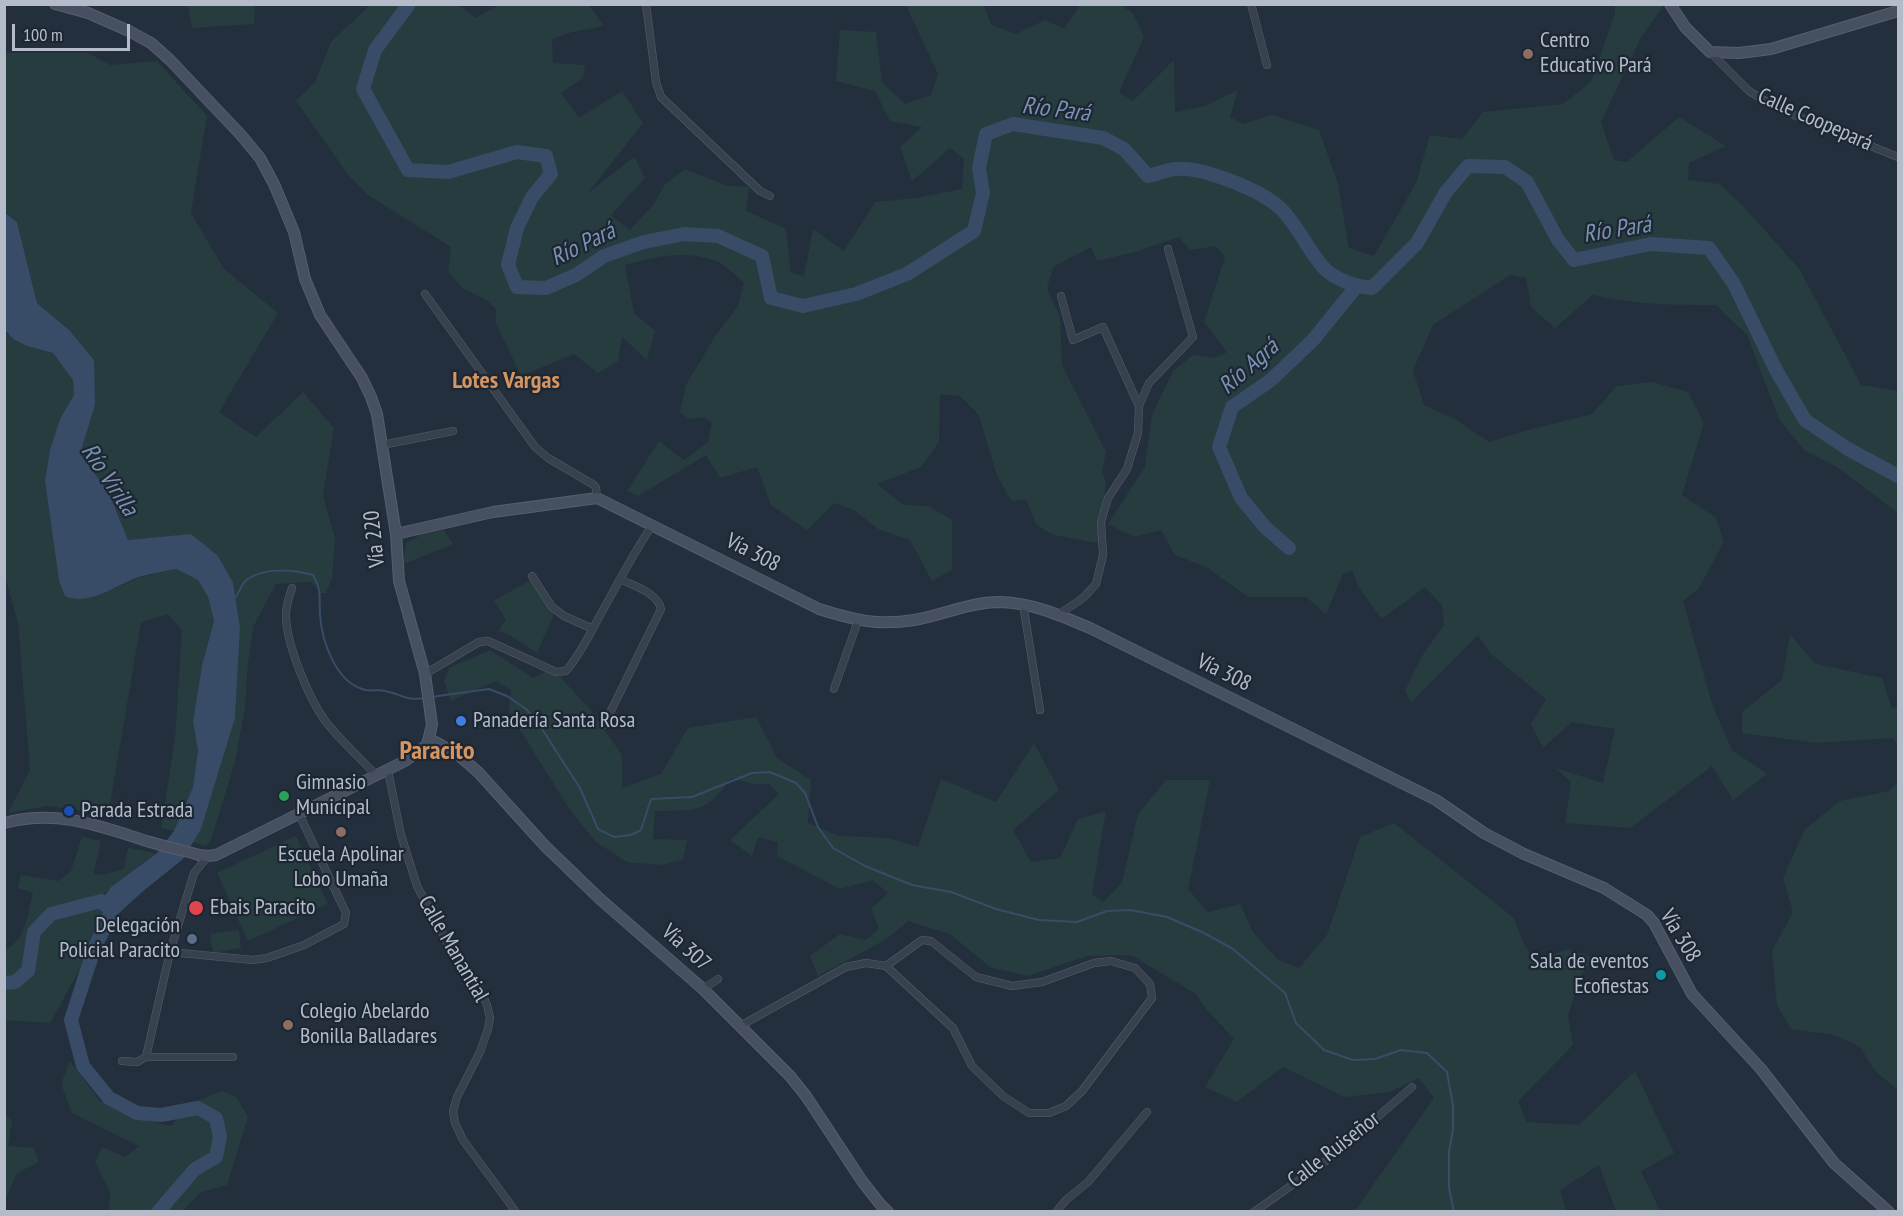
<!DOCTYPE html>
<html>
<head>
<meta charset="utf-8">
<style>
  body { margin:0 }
  #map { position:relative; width:1903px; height:1216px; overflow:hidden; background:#242f3e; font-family:"PT Sans Narrow",sans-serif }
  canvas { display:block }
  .frame { position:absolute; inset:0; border:6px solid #b4bcc9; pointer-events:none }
  .scale { position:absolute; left:12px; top:24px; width:118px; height:27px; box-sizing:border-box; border:3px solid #b4bcc9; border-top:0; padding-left:8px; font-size:18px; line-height:21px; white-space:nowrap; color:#b4bcc9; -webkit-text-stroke:4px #1d2633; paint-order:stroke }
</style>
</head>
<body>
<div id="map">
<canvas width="1903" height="1216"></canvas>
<div class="frame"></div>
<div class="scale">100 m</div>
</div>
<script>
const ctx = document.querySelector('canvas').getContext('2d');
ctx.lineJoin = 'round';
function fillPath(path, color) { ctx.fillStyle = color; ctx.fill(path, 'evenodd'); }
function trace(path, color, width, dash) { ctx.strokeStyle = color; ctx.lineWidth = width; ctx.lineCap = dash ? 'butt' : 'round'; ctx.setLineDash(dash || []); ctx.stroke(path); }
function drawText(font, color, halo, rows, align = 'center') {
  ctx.font = font + ' "PT Sans Narrow",sans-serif'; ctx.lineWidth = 4.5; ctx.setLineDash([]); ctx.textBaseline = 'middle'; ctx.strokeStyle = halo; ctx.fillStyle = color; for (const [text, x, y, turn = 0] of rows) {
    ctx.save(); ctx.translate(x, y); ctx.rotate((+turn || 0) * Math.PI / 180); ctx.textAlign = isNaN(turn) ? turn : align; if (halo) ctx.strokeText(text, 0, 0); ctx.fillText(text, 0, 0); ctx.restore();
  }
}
fillPath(new Path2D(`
  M188,5H255L254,24L192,28Z
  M370,5H459L475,18L499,5H589L604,26L572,32L552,39L553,63L585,65L583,78L561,93L579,118L622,91L643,123L588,193L634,157L645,178L611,215L630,230L654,204L665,184L685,169L728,186L749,187L746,211L786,229L791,273L804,276L813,229L844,251L875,202L916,198L962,189L964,159L950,148L912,181L900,147L922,127L890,121L875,91L836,81L840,30L876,32L882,82L905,104L931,95L938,74L906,5H984L991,25L1016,34L1045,20L1064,29L1080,5H1120L1133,13L1144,37L1119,92L1133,101L1174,60L1175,112L1205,106L1238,90L1230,117L1243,124L1272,115L1319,130L1338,184L1349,248L1374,256L1416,183L1430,135L1462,139L1483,112L1563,104L1591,82L1615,13V5H1661L1663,7L1641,37L1601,122L1614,160L1627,162L1679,117L1726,146L1689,163L1688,180L1720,184L1744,207L1800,270L1861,385L1898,391V513L1837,467L1804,450L1779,419L1747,335L1716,305C1672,305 1637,305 1593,295L1555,328L1531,307L1526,278L1510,275L1433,325L1413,370L1424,405L1457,420L1489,442L1528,430L1592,414L1617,386L1652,382L1688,392L1704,423L1682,495L1716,518L1724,542L1698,589L1683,601L1712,704L1732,750L1767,774L1733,800L1712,766L1630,828L1565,823L1571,782L1555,768L1603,783L1615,729L1572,722L1543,748L1531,724L1546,699L1491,654L1478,635L1411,703L1405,691L1420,659L1444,625L1442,605L1425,587L1382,619L1359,588L1352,570L1343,574L1326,614L1306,597H1248L1206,567L1175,555L1161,530L1134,537L1108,524L1145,467L1152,415L1173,371L1193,355L1215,358L1227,352L1204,322L1225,257L1216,246L1190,250L1179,237L1138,251L1097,261L1091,247L1053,267L1047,288L1060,317L1062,365L1106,452L1102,471L1106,483L1098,543L1053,535L1037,525L1026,500L1011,501L996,473L979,415L960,396L940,394L939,442L921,467L877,484L904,505L928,506L952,520V570L932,581L910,540L878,529L854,510L834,503L807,530L771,505L757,467L720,478L706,455L638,496L627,491L659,441L684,460L708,442L712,423L704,417L689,419L680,412L686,385L714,338L738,306L744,283C736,276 725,264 714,260C684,250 654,257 625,265L634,313L655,331L647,360L622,337L618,361L598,373L574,354L521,376L496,323V309L486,300L462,288L448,272L451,247L368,195L349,176L296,101L315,82L331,42Z
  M4,53H88L110,65L157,61L207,116L191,213L224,269L278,313L219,412L256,437L303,392L334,428L323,495L335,539L332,578L326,593H320L312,582L276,584L254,625L248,663L245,708L235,762L211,840L206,846L193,842L201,829L235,718L240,628L191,535L128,540L109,493L80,454L95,405L69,330L37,303L17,222L5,212Z
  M4,330L13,339L27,346L53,353L73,380L74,395L60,419L50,450L45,481L59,581L65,595L92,598L138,578L176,569L198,580L208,597L214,621L202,665L193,722L198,750L193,787L174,831L161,828L175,739L182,630L168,614L141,622L108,816L85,811L47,806L8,813L30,770L18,623L5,576Z
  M444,530L453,544L402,565L407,543L422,534Z
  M530,581L554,614L537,653L508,634L498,631L506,620L494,600Z
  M1790,635L1816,664L1882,678L1892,709L1898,706V744L1893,738L1816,743L1742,733V712L1782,680Z
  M490,650L533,678L545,672L560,677L589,708L622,755V788L661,774L688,728L756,717L777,758L811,780L808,823L839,836L888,838L918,847L941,779L996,802L1034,743L1059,790L1013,830L1031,862L1060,858L1078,819L1106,811L1092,894L1103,902L1122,883L1138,814L1166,780H1210L1188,889L1208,912L1240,904L1253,932L1278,960L1299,968L1327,935L1360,837L1394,823L1514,918L1523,942L1535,961L1568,949L1594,958L1581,975L1568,1015L1573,1045L1518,1101L1527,1122L1579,1125L1635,1071L1674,1153L1641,1171L1660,1211H1616L1599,1165L1560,1190L1566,1211H1355L1434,1098L1419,1078L1390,1092L1344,1097L1283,1067L1237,1102L1205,1087L1234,1039L1206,1009L1196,994L1131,955L1088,956L1027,976L990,967L950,934L908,921L885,940L818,976L810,956L840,934L866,940L879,929L871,909L888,893L873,880L840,889L777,856L778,842L758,837L752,856L730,840L779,794L769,784H753L731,778C706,814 697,810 655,811L653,839L687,840L683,860L659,865L627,862L596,842L570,810L509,712L511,690L496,681L451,701L444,681L449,668Z
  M1898,783V1090L1876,1072L1860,1047L1835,1035L1791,1029L1777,1005L1772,951L1793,912L1783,878L1805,829L1840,801L1889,791Z
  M296,836L328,904L248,941L217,873Z
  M82,837L101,841L93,875L106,874L124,869L128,848L156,853L111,887L105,893V904L113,902L105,924L50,1023L5,1020V950C26,940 28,913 33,893L18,888L21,875L58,881L71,871Z
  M239,930L241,948L213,953L210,934Z
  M70,1061L99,1100L137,1118L171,1126L183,1110L196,1101L222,1091L236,1097L248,1117L227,1185L201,1192L183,1211H109L110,1193L95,1162L102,1147L125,1157L139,1146L72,1113L61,1084Z
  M5,1115L12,1121L8,1146L34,1148L39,1162L17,1173L5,1200Z`), '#263c3f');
fillPath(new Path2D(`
  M4,212L17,222L37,303L69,330L94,360L95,405L80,454L109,493L128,540L191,534L218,556L233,583L240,628L235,718L201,829L183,859L142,892L106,925L113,902L105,905L101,901L111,887L157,853L174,831L193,787L198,750L193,722L202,665L214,621L208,597L198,580L176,569C164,571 151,574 139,577C115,585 90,607 65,596L59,581L45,481L50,450L60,419L74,395L73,380L53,353L27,346L13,339L5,330Z`), '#394c67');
trace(new Path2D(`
  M235,598C239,593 242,582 248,579C265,567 294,570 313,575C322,589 319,599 320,615C322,641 335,680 362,689C369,692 378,689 385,691C404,695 404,701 426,698
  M431,697L489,689L507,696L526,709L540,726L580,788L598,829L614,837L631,835L641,830L651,799L692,797L752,773L770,772L796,783L805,793L818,827L833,848L865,866L912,885L951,892L996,909L1039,920L1077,922L1107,911L1130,910L1167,917L1204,933L1233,949L1285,993L1296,1023L1324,1050L1353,1060L1375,1059L1401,1050L1427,1053L1447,1072L1453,1106V1129L1449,1152V1188L1454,1212`), '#394c67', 2);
trace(new Path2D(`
  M409,4L375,50L363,89L408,170L448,172L517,152L546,156L551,174L532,197L517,228L508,265L517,287L546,288L576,275L604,256L644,242L684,234L718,236L762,256L771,298L803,306L856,294L907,274L974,231L983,193L979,168L986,134L1013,124L1103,138L1124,149L1148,176C1157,174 1166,170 1175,169C1201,166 1261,190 1280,208C1298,225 1307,249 1323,267C1333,279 1357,287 1372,288L1417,243L1446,192L1468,166L1505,167L1527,182L1558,240L1574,260L1651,244L1709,248L1734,284L1776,370L1805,420L1848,449L1898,476
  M1289,548L1265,527L1241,498L1219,447L1232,407L1271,380L1313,340L1356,287
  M114,901L106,925L95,946L71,1020L83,1066L109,1098L137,1113L161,1115L198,1108L216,1118L220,1137L216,1157L195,1169L158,1212
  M4,983L15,982L28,971L34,932L51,914L101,901L105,905L125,895`), '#394c67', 14);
const street = new Path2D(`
  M646,4L656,82L661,97L760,191L770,196
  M1251,4L1267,65
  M1710,52L1749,91L1767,102L1794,115L1898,157
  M425,294L535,447L548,458L594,485L596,488L597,498
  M1061,296L1073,340L1103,327L1139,406
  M382,445L453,431
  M532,576L552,607L564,616L593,629
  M292,588C289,597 286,605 286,615C286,644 309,699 326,722C341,741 360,758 377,776
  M1023,604L1040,710
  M1058,615L1083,598L1096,584L1103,555L1101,522L1108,498L1127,469L1138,433L1139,406L1149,383L1193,337L1168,249
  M425,674L479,642L488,641L556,672L566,671C579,656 589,636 598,619C616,587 632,555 653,524
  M834,689L858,621
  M604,725L661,609C658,593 634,586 620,579
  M388,771L401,835L417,886L447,942L478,985L487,1005L490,1018L488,1029L480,1052L457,1097L453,1111L455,1123L463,1140L516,1212
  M170,952L253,960L267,958L304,945L344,924L346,913L299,814
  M703,989L718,979
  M740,1026L846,967L866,963L886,966L953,1028L972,1066L1003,1096L1029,1113H1049L1066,1106L1082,1091L1152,998L1150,984L1135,968L1111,961L1094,963L1042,982L1012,986L976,977L931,941L922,940L886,966
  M146,1057L170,952L194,873L208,856
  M146,1057H233
  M122,1061L137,1062L146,1057
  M1056,1212L1066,1200L1088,1182L1147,1112
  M1254,1212L1330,1158L1412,1087`);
const secondary = new Path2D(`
  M1670,4L1685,27L1710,52L1739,53L1771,49L1898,11
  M396,534L493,512L597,498L819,609C854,620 878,626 914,620C943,615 970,602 1000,602C1034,603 1062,616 1092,629L1436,800L1484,833L1524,854L1604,888L1647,915L1654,923L1692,994L1761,1069L1834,1163L1889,1212
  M430,739L457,754L478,772L545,846L600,899L703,989L790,1076L806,1096L862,1181L880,1204L888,1212
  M4,823C59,809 99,826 150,842C166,847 183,850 199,855L208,856L216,855L405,761L427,745L432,725L425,674L399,581L396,534L377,414L371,397L362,378L320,315L305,279L294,232L274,184L260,158L241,135L170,60L151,43L129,31L88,13L55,4`);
trace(street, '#565f6c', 8);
trace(secondary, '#565f6c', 12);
trace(street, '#38414e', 7);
trace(secondary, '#465061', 10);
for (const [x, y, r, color] of [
  [1528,54,6,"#8d6e63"],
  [461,721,6,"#3f7fe0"],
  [284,796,6,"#2e9e5b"],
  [69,811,6,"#1a4fb4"],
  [341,832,6,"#8d6e63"],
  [196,908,8,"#e0444e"],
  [192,939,6,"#5c6f8a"],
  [1661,975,6,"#0f9aa8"],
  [288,1025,6,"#8d6e63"]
]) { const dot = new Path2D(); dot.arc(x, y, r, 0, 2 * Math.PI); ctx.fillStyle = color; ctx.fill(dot); trace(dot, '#1d2633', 2); }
drawText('22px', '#b4bcc9', '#1d2633', [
  ["Centro",1540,41],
  ["Educativo Pará",1540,66],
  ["Panadería Santa Rosa",473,721],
  ["Gimnasio",296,783],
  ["Municipal",296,808],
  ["Parada Estrada",81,811],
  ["Escuela Apolinar",341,855,"center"],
  ["Lobo Umaña",341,880,"center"],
  ["Ebais Paracito",210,908],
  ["Delegación",180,926,"right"],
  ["Policial Paracito",180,951,"right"],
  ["Sala de eventos",1649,962,"right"],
  ["Ecofiestas",1649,987,"right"],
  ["Colegio Abelardo",300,1012],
  ["Bonilla Balladares",300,1037]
], 'left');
drawText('22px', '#b4bcc9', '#1d2633', [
  ["Calle Coopepará",1815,120,24],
  ["Vía 220",375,539,-96],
  ["Vía 308",753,553,27],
  ["Vía 308",1224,673,26],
  ["Vía 308",1680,936,59],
  ["Vía 307",686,948,42],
  ["Calle Manantial",453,949,60],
  ["Calle Ruiseñor",1334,1150,-38]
]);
drawText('italic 24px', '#7c92b1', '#1d2633', [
  ["Río Pará",1056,110,7],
  ["Río Pará",1617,230,-9],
  ["Río Pará",583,245,-26],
  ["Río Agrá",1249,367,-41],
  ["Río Virilla",109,480,56]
]);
drawText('bold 24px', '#d59563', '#1d2633', [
  ["Lotes Vargas",506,381]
]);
drawText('bold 26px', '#d59563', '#1d2633', [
  ["Paracito",437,752]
]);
</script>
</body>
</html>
